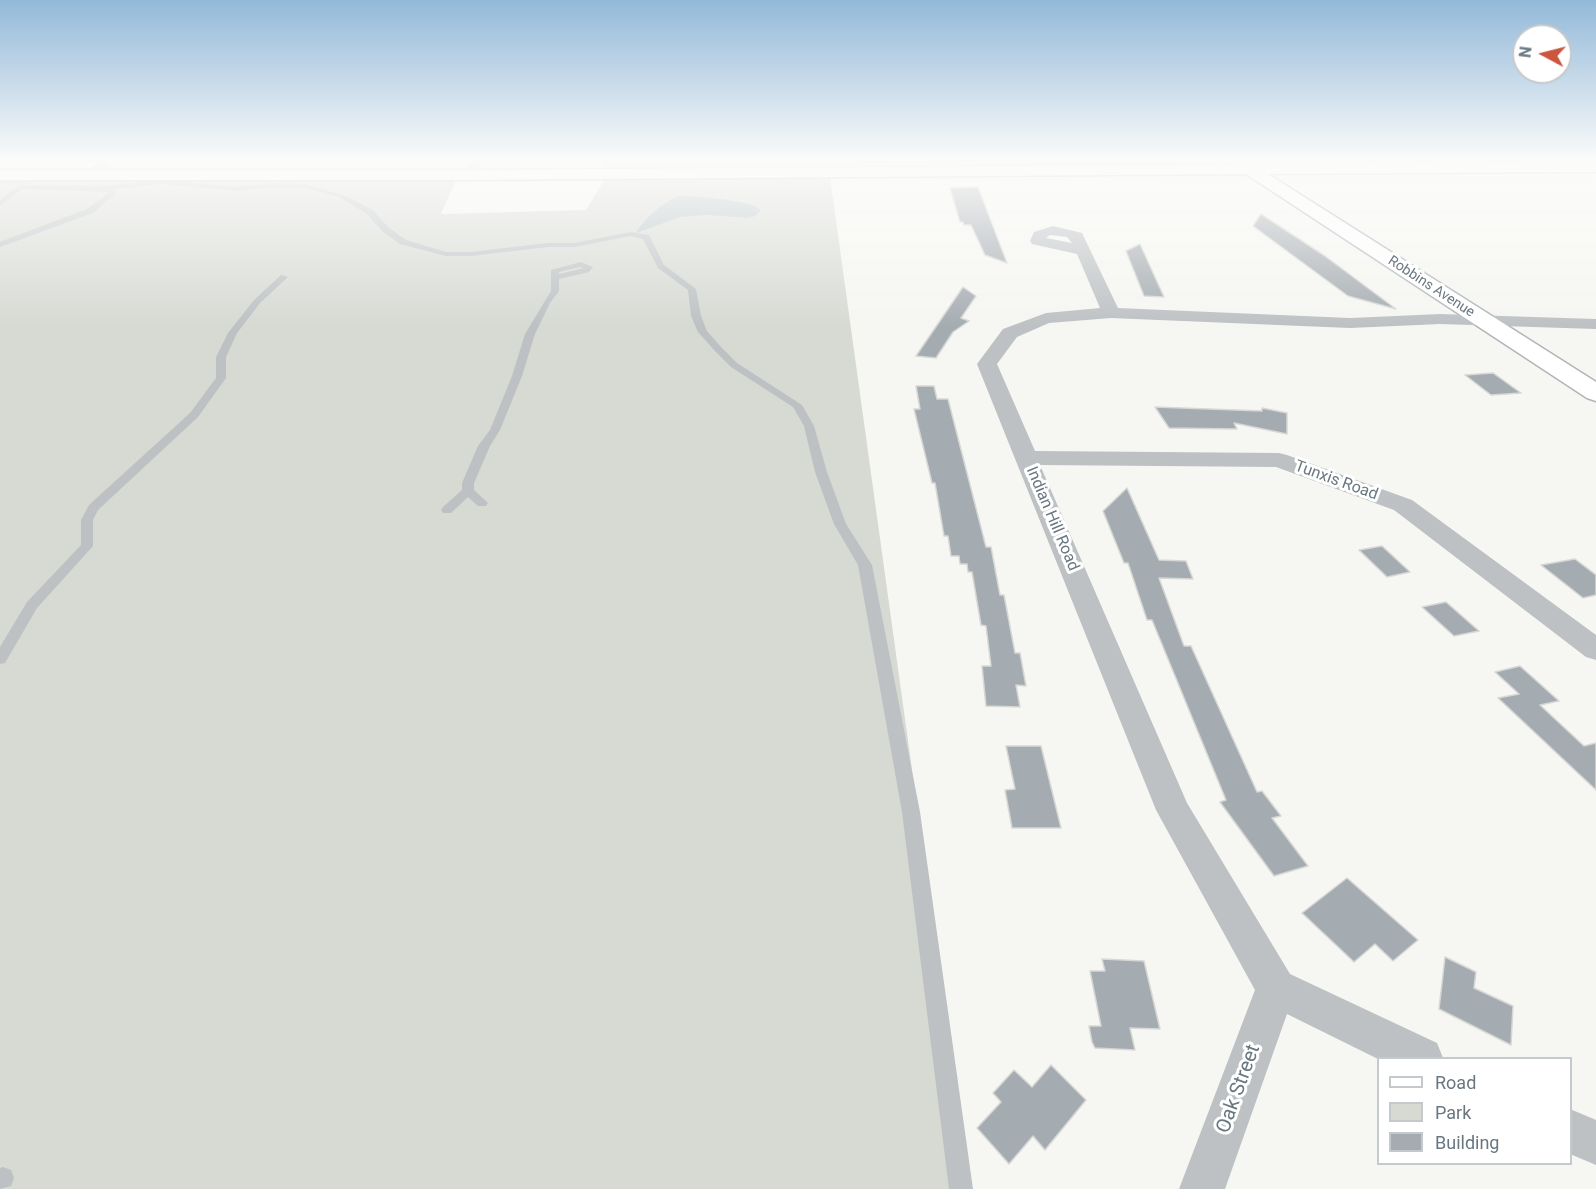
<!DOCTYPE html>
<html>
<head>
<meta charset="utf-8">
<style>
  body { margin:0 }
  #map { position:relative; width:1596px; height:1189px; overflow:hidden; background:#f6f6f3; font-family:Roboto,sans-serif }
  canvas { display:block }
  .legend { position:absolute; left:1377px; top:1057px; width:195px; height:108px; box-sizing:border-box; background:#fff; border:2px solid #c3c9cc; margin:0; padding:8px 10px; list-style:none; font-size:18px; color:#697780 }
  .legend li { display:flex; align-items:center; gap:12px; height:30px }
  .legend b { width:30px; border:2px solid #c3c9cc }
  .north { position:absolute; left:1512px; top:24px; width:60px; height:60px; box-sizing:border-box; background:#fff; border:2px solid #c3c9cc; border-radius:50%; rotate:277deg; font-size:16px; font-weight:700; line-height:24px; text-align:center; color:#697780 }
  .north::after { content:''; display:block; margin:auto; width:21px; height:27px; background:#cc553d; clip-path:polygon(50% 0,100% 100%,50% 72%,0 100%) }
</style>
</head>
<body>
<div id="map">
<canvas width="1596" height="1189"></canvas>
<ul class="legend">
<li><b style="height:8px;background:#fff"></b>Road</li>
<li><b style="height:16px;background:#d6dad3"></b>Park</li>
<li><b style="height:16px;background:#a5acb1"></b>Building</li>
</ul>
<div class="north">N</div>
</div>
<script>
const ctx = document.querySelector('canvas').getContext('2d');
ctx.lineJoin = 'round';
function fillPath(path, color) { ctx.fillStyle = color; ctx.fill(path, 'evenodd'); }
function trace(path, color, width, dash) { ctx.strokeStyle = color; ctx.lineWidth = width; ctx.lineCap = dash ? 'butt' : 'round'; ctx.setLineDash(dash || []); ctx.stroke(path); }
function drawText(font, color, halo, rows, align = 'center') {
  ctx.font = font + ' Roboto,sans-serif'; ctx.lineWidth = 6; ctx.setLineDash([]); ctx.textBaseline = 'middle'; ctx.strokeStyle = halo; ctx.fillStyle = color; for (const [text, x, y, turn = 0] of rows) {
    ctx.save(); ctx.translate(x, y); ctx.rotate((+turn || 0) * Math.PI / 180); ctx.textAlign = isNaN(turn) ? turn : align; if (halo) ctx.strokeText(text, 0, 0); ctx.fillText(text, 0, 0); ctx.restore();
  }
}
fillPath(new Path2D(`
  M608,161H865L852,167L604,168Z
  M923,161H1218L1217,165L1182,166H928Z
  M606,177H830L970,1189H0V179L457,178L441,214L586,210Z`), '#d6dad3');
fillPath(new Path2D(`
  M680,196C695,196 754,200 761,211L755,216L748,218L708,215L680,217L636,233C643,220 666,199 680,196Z`), '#b4c0c3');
trace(new Path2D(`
  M1136,161L1150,163L1217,161`), '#b4c0c3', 4);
const building = new Path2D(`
  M978,187L1007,263L985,255L971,225H964L963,222H960L950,188Z
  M1261,214L1325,256L1396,309L1348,296L1253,226Z
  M1140,244L1164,297L1144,296L1126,251Z
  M963,287L976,296L961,318L969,321L953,332L936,358L916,356Z
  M1493,373L1521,393L1491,395L1465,375Z
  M916,386H934L937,399H948L986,547H991L1000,595H1004L1015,653H1020L1026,686L1016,685L1020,707L986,706L982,666H991L986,626L981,625L972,572H968L967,564H960L959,556H951L948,536H944L935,483H932L914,409H920Z
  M1155,407L1262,411V408L1287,413V434L1234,423L1237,429L1169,428Z
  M1127,488L1159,560L1186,561L1193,579L1159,578L1184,646H1191L1257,792L1262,791L1281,816L1272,818L1308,866L1274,876L1220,802L1226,800L1152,620H1147L1128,563H1124L1103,511Z
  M1382,546L1410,572L1387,577L1359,550Z
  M1575,559L1596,575V595L1583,598L1541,565Z
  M1446,602L1479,631L1454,636L1422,607Z
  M1520,666L1559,701L1540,705L1584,746L1596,743V790L1498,698L1519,694L1495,672Z
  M1006,746H1041L1061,828H1012L1005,790L1015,789Z
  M1347,878L1418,940L1393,961L1375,944L1354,962L1302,913Z
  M1445,957L1476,972L1474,988L1513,1006L1511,1045L1439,1009Z
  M1102,959L1144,961L1160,1029L1130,1028L1135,1050L1095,1048L1092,1042L1089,1026H1101L1090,971H1105Z
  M1051,1065L1086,1100L1045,1150L1033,1136L1009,1164L977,1128L1001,1102L993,1093L1014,1070L1032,1087Z`);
fillPath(building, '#a5acb1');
trace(building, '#d7d7d5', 1.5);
const secondary = new Path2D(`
  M1596,162V172L1268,174L1596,382V401L1587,398L1246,174L468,180H0V170H468Z`);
trace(secondary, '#b0b5b8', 3);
fillPath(new Path2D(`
  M0,179H31L34,181L31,183H0Z
  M163,180L236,187L279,183L307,185L343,195L373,210L388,227L406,240L446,252H471L548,243H574L631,232L649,235L664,265L696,289L701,316L707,331L721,347L737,363L802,405L814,426L827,472L846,524L872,565L920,812L973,1189H949L902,812L858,565L834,524L815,472L804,426L793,407L731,367L715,351L698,332L691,316L688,290L658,268L643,239L631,236L574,247H548L471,256H446L400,244L382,231L367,214L339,197L305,188L279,187L236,191L163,184L115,189L116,193L93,213L0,247V242L87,209L110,192L22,189L0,206V200L20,185L103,186Z
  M581,262L593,267L589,272L559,279V291L550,303L535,334L522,376L500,430L490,446L474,483V490L488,503L486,506H478L468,497L451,513H443L441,510L443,507L462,490V483L478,446L490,430L512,376L525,334L551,291V270ZM580,267L584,268L559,274V272Z
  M281,275L288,277L260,303L237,333L226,357V378L198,417L98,510L93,520V546L37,608L5,663L0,664V647L27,602L81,545V520L89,505L190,413L216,378V357L228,333L254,300Z
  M3,1167L11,1170L14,1178L11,1186L0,1189V1168Z`), '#bdc1c4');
fillPath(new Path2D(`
  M104,161H119L93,178H83L81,175L83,172Z
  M471,161H483L473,178H463L461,175Z
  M1053,226L1082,233L1118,308L1350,318L1440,314L1596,319V329L1440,324L1350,328L1111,318L1049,323L1017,337L997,364L1035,451L1279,453L1287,455L1412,500L1596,635V660L1586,657L1394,510L1276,467L1040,465L1187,803L1290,974L1437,1043L1443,1058L1378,1059L1287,1014L1225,1189H1179L1255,990L1156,810L977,364L1003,329L1046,313L1100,308L1077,254L1032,244L1030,241L1034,232ZM1050,235L1067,237L1072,243L1046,238Z
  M1570,1109L1596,1120V1165L1570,1154Z`), '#bdc1c4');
fillPath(secondary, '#fff');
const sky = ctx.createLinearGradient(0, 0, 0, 327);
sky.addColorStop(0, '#93b9d9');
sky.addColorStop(0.49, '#fbfbfa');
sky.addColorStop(1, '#fbfbfa00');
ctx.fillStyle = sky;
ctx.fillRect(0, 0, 1596, 327);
drawText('14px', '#697780', '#fff', [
  ["Robbins Avenue",1431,287,33]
]);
drawText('16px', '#697780', '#fff', [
  ["Tunxis Road",1336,481,20],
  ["Indian Hill Road",1052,519,67]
]);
drawText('20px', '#697780', '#fff', [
  ["Oak Street",1239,1089,-70]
]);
</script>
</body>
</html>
